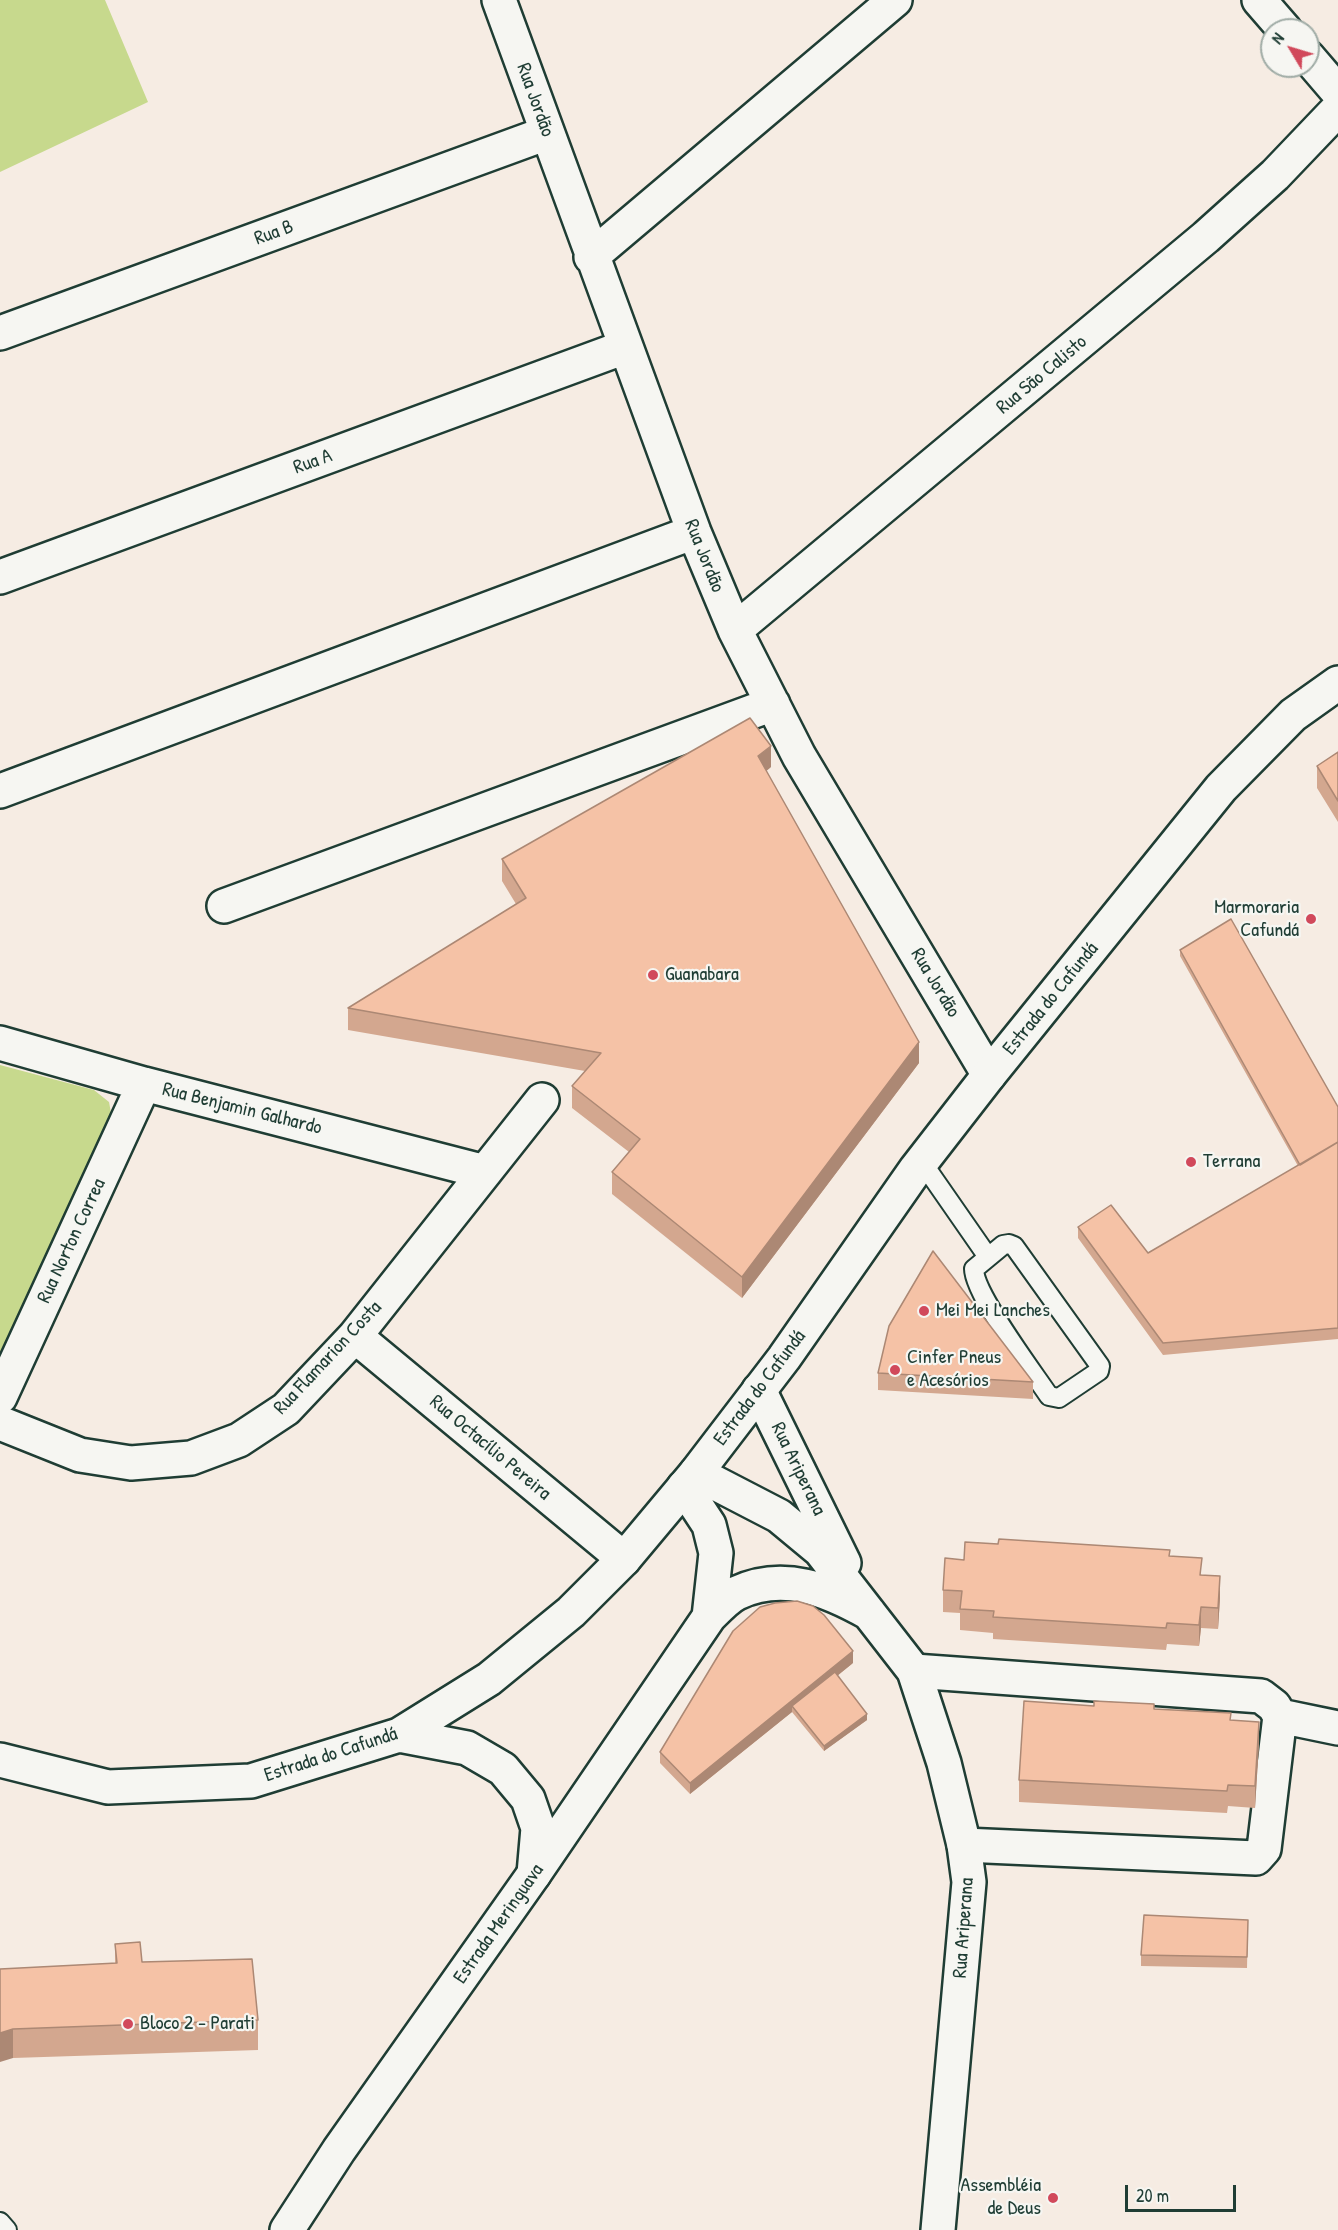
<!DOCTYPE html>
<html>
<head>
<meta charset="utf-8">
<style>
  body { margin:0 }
  #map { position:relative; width:1338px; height:2230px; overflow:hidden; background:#f6ece3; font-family:"Patrick Hand",sans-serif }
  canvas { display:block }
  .north { position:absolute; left:1260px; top:18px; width:60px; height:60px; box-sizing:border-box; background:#f6f6f2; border:2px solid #a0aca6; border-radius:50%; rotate:308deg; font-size:16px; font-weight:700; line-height:24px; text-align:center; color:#1f3d34 }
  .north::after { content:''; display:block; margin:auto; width:21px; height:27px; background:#d1495b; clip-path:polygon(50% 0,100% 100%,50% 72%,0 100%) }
  .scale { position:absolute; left:1125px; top:2185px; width:111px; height:27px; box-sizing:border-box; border:3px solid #1f3d34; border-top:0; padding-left:8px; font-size:18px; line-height:21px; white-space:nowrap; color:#1f3d34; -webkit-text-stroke:4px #f6f6f2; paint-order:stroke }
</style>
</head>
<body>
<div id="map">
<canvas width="1338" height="2230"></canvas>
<div class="north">N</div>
<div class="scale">20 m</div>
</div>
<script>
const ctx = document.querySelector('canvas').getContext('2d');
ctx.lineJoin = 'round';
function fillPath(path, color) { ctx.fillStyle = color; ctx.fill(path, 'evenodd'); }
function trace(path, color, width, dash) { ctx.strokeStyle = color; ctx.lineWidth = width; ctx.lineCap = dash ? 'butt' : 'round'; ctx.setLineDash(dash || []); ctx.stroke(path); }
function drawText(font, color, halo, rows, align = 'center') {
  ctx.font = font + ' "Patrick Hand",sans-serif'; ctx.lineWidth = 4.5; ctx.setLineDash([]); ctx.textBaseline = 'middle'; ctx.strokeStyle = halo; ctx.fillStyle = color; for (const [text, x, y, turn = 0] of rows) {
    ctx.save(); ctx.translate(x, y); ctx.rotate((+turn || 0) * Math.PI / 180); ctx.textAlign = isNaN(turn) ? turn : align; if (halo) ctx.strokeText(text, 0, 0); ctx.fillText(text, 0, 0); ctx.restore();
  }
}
fillPath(new Path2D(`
  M0,0H105L148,102L0,172Z
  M0,1065L94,1090L109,1102L113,1124L0,1369Z`), '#c7d98d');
const service = new Path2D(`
  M922,1162L988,1257
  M1009,1244L1014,1246L1100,1366L1099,1371L1059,1398L1049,1396C1033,1372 974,1294 974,1269L1003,1245Z
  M0,2222L7,2230`);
const minor = new Path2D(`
  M499,0L694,532L735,630L799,756L989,1075
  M1259,0L1285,30
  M1308,57L1338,92
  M591,257L895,0
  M0,333L547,133
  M0,577L625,347
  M735,630L1206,237L1275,175L1338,109
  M0,791L694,532
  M224,906L773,704
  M0,1043L144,1084L485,1172
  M355,1336L624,1559
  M0,1397L144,1084
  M0,1423L80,1455L131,1463L191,1458L239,1440L286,1409L355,1336L542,1100
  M914,1671L1261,1696L1274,1706L1280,1716L1264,1849L1256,1858L964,1845
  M1280,1716L1338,1728`);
const tertiary = new Path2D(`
  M759,1390L844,1563
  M696,1473L779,1516L820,1550L914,1671L944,1763L964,1845L969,1882L938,2230
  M684,1487L709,1525L716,1553L709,1617
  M287,2230L339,2150L534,1874L709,1617C717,1609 727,1598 737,1593C784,1571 828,1590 869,1613`);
const secondary = new Path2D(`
  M399,1735L467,1748L503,1769L528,1799L538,1828L534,1874
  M0,1760L108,1787L251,1781L399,1735L489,1679L571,1612L624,1559L696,1473L784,1358L916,1169L989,1075L1221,788L1293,715L1338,683`);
trace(service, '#1f3d34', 22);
trace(minor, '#1f3d34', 38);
trace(tertiary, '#1f3d34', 38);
trace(secondary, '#1f3d34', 38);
trace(service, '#f6f6f2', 18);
trace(minor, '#f6f6f2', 33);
trace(tertiary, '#f6f6f2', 33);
trace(secondary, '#f6f6f2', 33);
fillPath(new Path2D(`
  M1338,752V822L1317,788V766Z
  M771,767L766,771L919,1063L742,1298L612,1194V1172L629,1152L572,1108V1086L585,1071L348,1030V1008L516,904L502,881V859Z
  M1180,950L1338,1107V1339L1163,1355L1078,1238V1227L1148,1253L1298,1166L1180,956Z
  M878,1373L1033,1382V1399L878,1390Z
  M1170,1556L1202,1575L1220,1598L1218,1629L1201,1628L1199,1646L1167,1644L1166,1650L993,1639V1633L960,1630V1613L943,1612V1590L964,1560Z
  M853,1663L837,1676L867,1720L824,1751L792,1712L690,1794L660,1763V1752Z
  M1154,1709L1231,1720L1259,1743L1255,1808L1228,1806L1227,1813L1019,1802V1780Z
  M1248,1920L1247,1968L1141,1966V1955Z
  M115,1944L142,1962L258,2020V2050L13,2058L0,1969L115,1963Z`), '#d3a78f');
fillPath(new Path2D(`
  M771,746V767L758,778V756Z
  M919,1042V1063L742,1298V1277Z
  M1220,1576V1598L1218,1629V1608Z
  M1201,1607V1628L1199,1646V1625Z
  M853,1651V1663L795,1710L792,1706V1712L690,1794V1783Z
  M867,1714V1720L824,1751V1746Z
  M1259,1722V1743L1255,1808V1786Z
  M13,2029V2058L0,2062V2033Z`), '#ac8874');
const building = new Path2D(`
  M750,718L771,746L758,756L919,1042L742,1277L612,1172L640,1139L572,1086L601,1053L348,1008L526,898L502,859Z
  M1338,752V801L1317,766Z
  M1231,919L1338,1107V1142L1300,1165L1180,950Z
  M1338,1142V1328L1163,1343L1078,1227L1111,1205L1148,1253Z
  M933,1251L1033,1382L878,1373L889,1326Z
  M999,1539L1170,1550L1169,1556L1202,1558L1200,1575L1220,1576L1218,1608L1201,1607L1199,1625L1167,1623L1166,1628L993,1617L994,1611L960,1609L962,1591L943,1590L945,1558L964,1560L965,1542L998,1544Z
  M797,1601L813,1606L824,1615L853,1651L690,1783L660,1752L733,1631L760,1607L775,1603Z
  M835,1672L867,1714L824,1746L792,1706Z
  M1024,1701L1094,1706V1701L1154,1704V1709L1231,1713L1230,1720L1259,1722L1255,1786L1228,1785L1227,1791L1019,1780Z
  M1144,1915L1248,1920L1247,1957L1141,1955Z
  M140,1942L142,1962L252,1959L258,2020L13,2029L0,2033V1969L117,1963L115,1944Z`);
fillPath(building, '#f5c2a6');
trace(building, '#ac8874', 1.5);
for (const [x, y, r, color] of [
  [1311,919,6,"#d1495b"],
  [653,975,6,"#d1495b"],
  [1191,1162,6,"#d1495b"],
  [924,1311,6,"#d1495b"],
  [895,1370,6,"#d1495b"],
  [128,2024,6,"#d1495b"],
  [1053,2198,6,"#d1495b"]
]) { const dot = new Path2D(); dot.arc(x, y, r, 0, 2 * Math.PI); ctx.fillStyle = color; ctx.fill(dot); trace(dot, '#f6f6f2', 2); }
drawText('20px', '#1f3d34', '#f6f6f2', [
  ["Rua Jordão",535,100,70],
  ["Rua B",274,233,-20],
  ["Rua São Calisto",1042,375,-40],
  ["Rua A",313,462,-20],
  ["Rua Jordão",704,556,68],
  ["Rua Jordão",935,983,59],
  ["Estrada do Cafundá",1051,999,-51],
  ["Rua Benjamin Galhardo",242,1109,14],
  ["Rua Norton Correa",72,1241,-65],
  ["Rua Flamarion Costa",328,1358,-47],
  ["Estrada do Cafundá",760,1388,-53],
  ["Rua Octacílio Pereira",490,1448,40],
  ["Rua Ariperana",798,1469,64],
  ["Estrada do Cafundá",331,1755,-18],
  ["Estrada Meringuava",499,1924,-55],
  ["Rua Ariperana",964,1928,-86]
]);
drawText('20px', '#1f3d34', '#f6f6f2', [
  ["Marmoraria",1299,908,"right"],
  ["Cafundá",1299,931,"right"],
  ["Guanabara",665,975],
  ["Terrana",1203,1162],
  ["Mei Mei Lanches",936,1311],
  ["Cinfer Pneus",907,1358],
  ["e Acesórios",907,1381],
  ["Bloco 2 - Parati",140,2024],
  ["Assembléia",1041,2186,"right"],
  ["de Deus",1041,2209,"right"]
], 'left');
</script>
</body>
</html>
